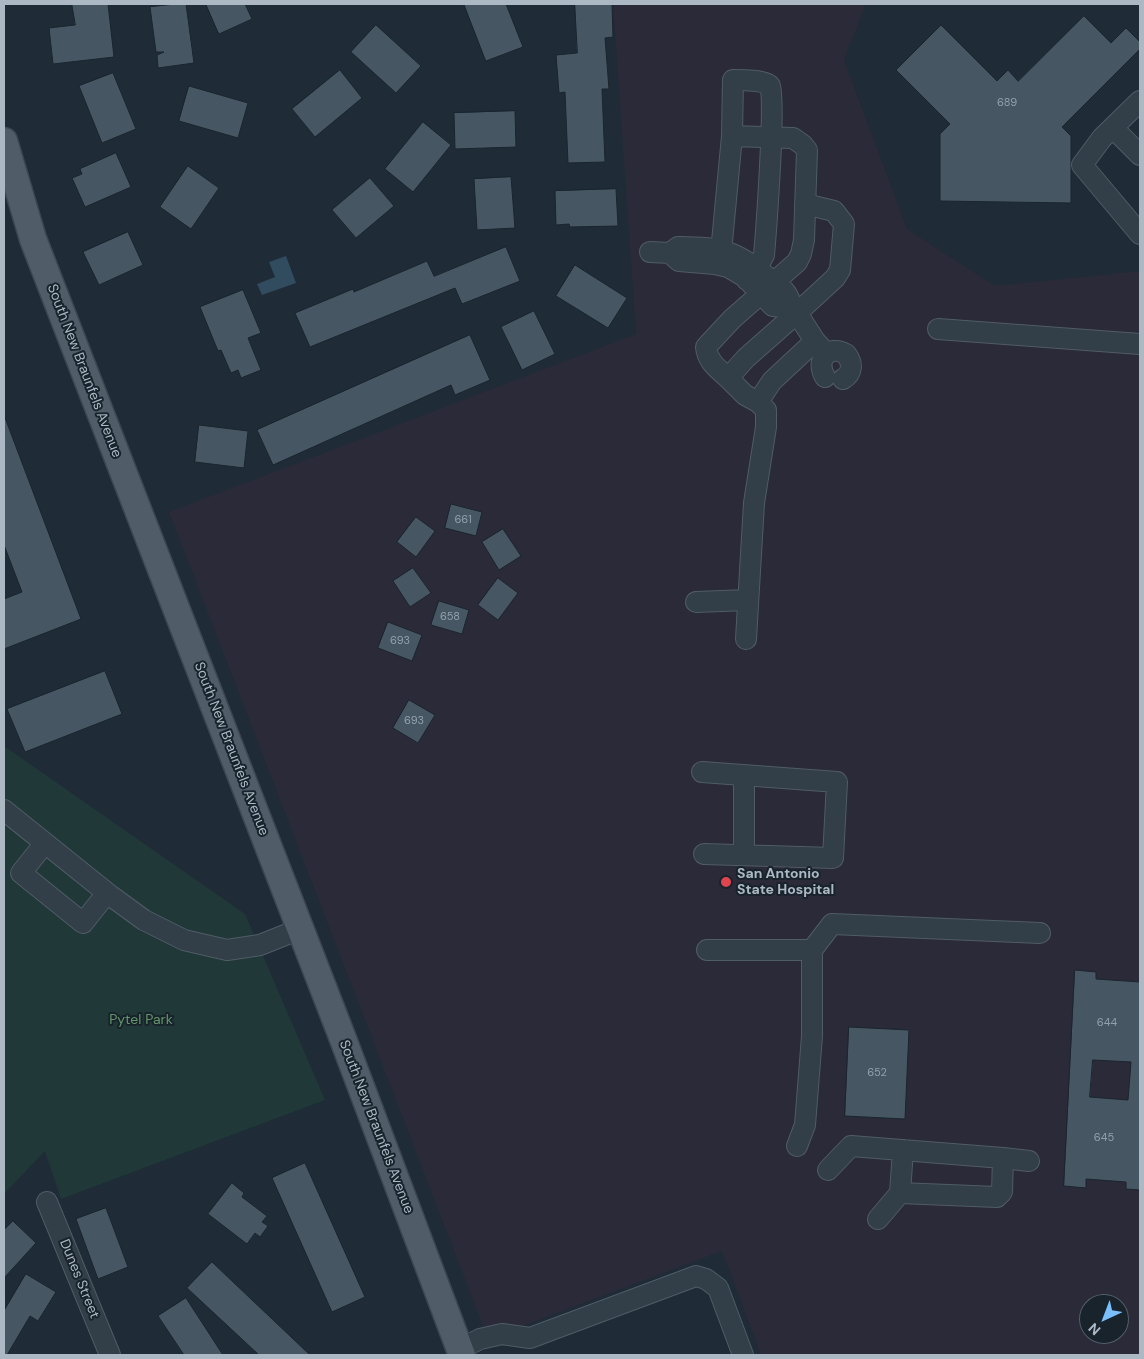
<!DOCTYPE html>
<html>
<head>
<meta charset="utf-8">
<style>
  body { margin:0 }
  #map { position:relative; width:1144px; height:1359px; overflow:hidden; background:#1f2c37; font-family:"DM Sans",sans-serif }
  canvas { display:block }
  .frame { position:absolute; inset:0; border:5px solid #acb9c5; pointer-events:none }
  .north { position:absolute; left:1079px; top:1294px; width:50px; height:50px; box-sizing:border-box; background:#18232c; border:1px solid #535f69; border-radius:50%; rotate:223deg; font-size:14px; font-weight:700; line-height:20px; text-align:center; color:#acb9c5 }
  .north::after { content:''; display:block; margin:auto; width:18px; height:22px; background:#7abefc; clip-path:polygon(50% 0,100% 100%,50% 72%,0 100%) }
</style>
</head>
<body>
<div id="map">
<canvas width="1144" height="1359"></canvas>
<div class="frame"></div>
<div class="north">N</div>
</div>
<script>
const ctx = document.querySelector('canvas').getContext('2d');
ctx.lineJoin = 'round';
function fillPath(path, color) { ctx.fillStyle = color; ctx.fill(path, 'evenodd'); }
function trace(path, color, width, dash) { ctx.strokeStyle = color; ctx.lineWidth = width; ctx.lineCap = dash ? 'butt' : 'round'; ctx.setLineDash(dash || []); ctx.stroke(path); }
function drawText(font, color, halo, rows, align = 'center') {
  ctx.font = font + ' "DM Sans",sans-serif'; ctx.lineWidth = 4; ctx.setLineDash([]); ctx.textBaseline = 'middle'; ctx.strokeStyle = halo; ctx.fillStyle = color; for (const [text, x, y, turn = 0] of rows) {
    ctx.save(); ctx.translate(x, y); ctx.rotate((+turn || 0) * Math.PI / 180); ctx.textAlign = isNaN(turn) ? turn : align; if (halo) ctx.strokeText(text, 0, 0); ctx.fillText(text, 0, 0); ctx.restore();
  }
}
fillPath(new Path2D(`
  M613,4H866L844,60L907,229L995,286L1140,271V1355H761L722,1251L488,1339L169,512L636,334ZM1089,1304H1119V1334H1089Z`), '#2a2a39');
fillPath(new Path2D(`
  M4,746L245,914L325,1100L61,1199L45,1151L4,1194Z`), '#203838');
fillPath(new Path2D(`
  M286,256L296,283L262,295L257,284L275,277L269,262Z`), '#314b5f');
const building = new Path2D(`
  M72,4H108L114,57L53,64L49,28L75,25Z
  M176,4H186L194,63L158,68L157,55L164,52H156L150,7Z
  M206,4H245L252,19L219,34Z
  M464,4H506L523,47L486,61Z
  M575,4H612L613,37L605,38L609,89H602L605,162L568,163L565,92L559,93L556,55L577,53Z
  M1084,16L1111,43L1126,28L1140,42V49L1062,127L1071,136V203L940,201V134L950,124L896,70L941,25L997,81L1008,70L1018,81Z
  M376,25L421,66L396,93L351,52Z
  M340,70L362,98L315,137L292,109Z
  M113,73L136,129L102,143L79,86Z
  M189,86L248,103L238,138L179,121Z
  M515,111L516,147L455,149L454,113Z
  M423,122L451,145L413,192L385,169Z
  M116,153L131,187L85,207L72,178L82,174L80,169Z
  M188,166L219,188L191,229L160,207Z
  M511,177L515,228L477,230L474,179Z
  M370,178L394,206L356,238L332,210Z
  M616,189L618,226L570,227L569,224L556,225L555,191Z
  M128,232L143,265L99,285L83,252Z
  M506,247L520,281L462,304L455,288L310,347L295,313L353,289L354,292L427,261L434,276Z
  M575,265L627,298L608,328L556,296Z
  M243,290L261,333L248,338L261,370L241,378L238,370L231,373L221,350L218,351L200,307Z
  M534,311L555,354L522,370L501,327Z
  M470,335L490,380L455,395L451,385L273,465L257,430Z
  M4,415L81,619L4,649V599L22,592L4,545Z
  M199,425L248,431L244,468L195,462Z
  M451,504L482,512L476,536L445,528Z
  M416,517L435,531L416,557L397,542Z
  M503,529L521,556L499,570L482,542Z
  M413,568L431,593L410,607L393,581Z
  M498,578L518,593L498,620L478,605Z
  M439,601L469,610L462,634L431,625Z
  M388,622L422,635L412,661L378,648Z
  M105,671L122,714L25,752L7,709Z
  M409,700L435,715L418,743L393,728Z
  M1075,970L1096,972V979L1140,982V1190L1126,1189V1182L1086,1179V1188L1064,1186ZM1093,1060L1131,1062L1128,1100L1090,1097Z
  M849,1027L909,1030L905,1119L845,1116Z
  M305,1163L365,1297L332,1312L272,1178Z
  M232,1183L244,1193L242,1197L267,1216L262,1222L268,1226L260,1237L255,1233L247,1244L208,1214Z
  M106,1208L128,1267L98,1279L76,1219Z
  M13,1221L36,1243L4,1278V1230Z
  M212,1262L310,1355H259L187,1288Z
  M26,1274L56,1292L38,1321L30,1316L7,1355H4V1311Z
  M186,1298L223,1355H184L158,1316Z`);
fillPath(building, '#465763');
trace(building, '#1a252e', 1);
const minor = new Path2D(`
  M1140,101L1102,138L1082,165L1140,234
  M1113,128L1140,155
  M805,204L834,211L844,224L840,270L835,278L797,313L815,341L827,354
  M650,252L670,253L679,261L715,264L728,267L745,277L773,306L792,308
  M670,253L678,247C719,248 733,248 766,276C772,281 782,287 786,293C791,300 791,307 797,313L746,358L728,378L745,395L758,402L766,410V427L754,503L746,639
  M720,263L732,136
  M938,329L1140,344
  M825,377C815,360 828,344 846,354C853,363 853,373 843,379
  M728,378C718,369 707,361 706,347L732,319L797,262L801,254L804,240L807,150L803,145L793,138L732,136L733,80C741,80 767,80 770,86C776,96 766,233 764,255L757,268L747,280
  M758,402L772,381L815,341
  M696,602L748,600
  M702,772L837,782L833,858L704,854
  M744,775V855
  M4,810L111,896L144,920L184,940L227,950L260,945L300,929
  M45,843L21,873L83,923L107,893
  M707,950H812V1036L805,1125L797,1146
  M812,950L832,924L1040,933
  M1003,1158L1029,1161
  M828,1170L851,1146L1003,1158L1002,1192L997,1197L900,1193L878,1219
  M900,1193L903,1150
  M47,1202L110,1355
  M460,1349L480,1339L502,1334L530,1338L696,1276L706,1279L718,1288L743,1355`);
const major = new Path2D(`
  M4,141L33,239L343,1039L462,1355`);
trace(minor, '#505c66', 22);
trace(major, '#3c4751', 29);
trace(minor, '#323e48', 20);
trace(major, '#505d68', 26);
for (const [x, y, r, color] of [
  [726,882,6,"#e0444e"]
]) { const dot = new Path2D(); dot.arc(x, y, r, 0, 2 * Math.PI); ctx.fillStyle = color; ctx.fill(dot); trace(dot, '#18232c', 2); }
drawText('11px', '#92a0ac', null, [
  ["689",1007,103],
  ["661",463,520],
  ["658",450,617],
  ["693",400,641],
  ["693",414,721],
  ["644",1107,1023],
  ["652",877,1073],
  ["645",1104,1138]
]);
drawText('14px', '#acb9c5', '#18232c', [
  ["South New Braunfels Avenue",84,371,69],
  ["South New Braunfels Avenue",231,749,69],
  ["South New Braunfels Avenue",376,1127,69],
  ["Dunes Street",79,1279,68]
]);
drawText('bold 14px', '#acb9c5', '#18232c', [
  ["San Antonio",737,874],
  ["State Hospital",737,890]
], 'left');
drawText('14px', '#639668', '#18232c', [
  ["Pytel Park",141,1020]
]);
</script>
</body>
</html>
